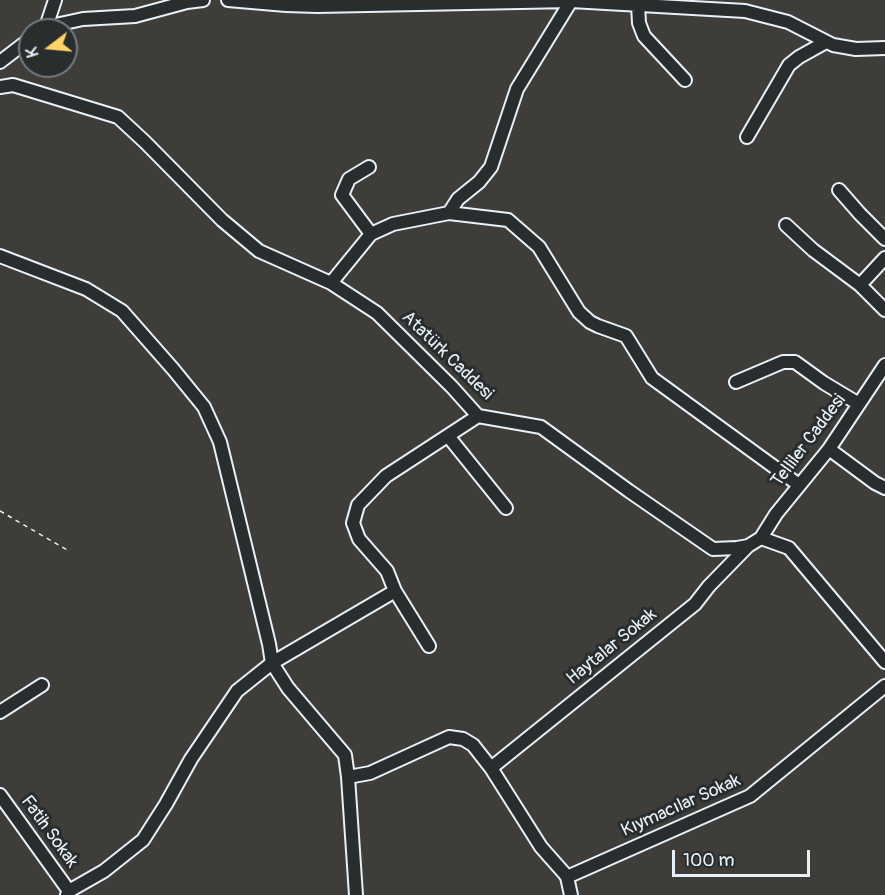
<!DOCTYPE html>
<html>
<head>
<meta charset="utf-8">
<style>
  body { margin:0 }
  #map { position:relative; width:885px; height:895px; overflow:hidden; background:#3f3d3a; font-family:Pangolin,sans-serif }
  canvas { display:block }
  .north { position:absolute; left:18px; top:18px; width:60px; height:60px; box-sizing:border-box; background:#2a2d2e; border:2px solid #767b7f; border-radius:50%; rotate:254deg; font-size:16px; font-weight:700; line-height:24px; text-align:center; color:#e8f1f8 }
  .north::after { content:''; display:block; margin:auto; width:21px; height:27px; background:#ffd166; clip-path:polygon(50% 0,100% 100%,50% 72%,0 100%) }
  .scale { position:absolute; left:672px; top:850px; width:138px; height:27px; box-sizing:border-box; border:3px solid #e8f1f8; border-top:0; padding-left:8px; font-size:18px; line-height:21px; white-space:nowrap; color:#e8f1f8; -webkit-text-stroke:4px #2a2d2e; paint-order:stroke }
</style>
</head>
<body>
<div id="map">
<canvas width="885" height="895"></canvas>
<div class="north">K</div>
<div class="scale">100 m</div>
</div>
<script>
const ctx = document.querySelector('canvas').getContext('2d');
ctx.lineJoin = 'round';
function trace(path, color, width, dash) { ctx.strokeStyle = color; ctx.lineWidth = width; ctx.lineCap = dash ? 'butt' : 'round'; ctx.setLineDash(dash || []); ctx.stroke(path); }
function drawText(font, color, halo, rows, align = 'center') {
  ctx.font = font + ' Pangolin,sans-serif'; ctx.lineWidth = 6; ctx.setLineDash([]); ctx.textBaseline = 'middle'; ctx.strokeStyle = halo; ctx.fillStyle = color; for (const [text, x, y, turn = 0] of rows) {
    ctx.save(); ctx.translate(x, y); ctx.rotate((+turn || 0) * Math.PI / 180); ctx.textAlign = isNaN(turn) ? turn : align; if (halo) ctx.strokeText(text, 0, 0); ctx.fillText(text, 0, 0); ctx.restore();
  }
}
const minor = new Path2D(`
  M228,0L286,5L317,6L571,1L745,11L788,22L833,45L856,49L885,48
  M638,5L639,23L644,36L685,80
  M46,27L55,0
  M41,30L46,27L83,19L135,16L187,2L203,0
  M0,62L30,39
  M0,87L13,85L118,117L145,142L222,220L259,251L331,283L377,313L452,387L478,416L541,427L629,491L713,549L737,548L748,546L761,538L789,548L885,662
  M747,137L789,65L799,57L826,42
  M369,167L349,179L342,195L371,234
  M839,190L860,214L885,239
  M449,213L458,199L479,182L491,167L517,89L571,1
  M786,225L813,250L860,285
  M0,256L86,289L122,311L173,369L204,407L220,442L269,644L272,663L288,688L345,755L348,777L356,895
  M885,258L860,285L885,310
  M331,283L371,234L393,224L449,213L508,220L539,247L579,312L590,322L598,326L626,336L652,378L799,485
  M736,382L783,362H795L824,383L859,404
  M448,436L506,508
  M829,449L875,483L885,488
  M761,538L776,514L829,449L885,365
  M395,591L429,646
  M0,712L42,685
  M491,768L695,604L709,586L748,546
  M348,777L370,773L449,737L463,739L473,745L491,768L541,847L564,873L567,877L571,895
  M0,795L69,891
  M567,877L750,796L885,686
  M67,895L69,891L104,871L143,840L166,804L191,759L237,691L272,663L395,591L387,571L359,539L353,523L358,505L386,476L478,416`);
trace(minor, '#e8f1f8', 16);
trace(new Path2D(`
  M0,511L69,551`), '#e8f1f8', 1.5, [4.5, 4.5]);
trace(minor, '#2a2d2e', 12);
drawText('18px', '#e8f1f8', '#2a2d2e', [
  ["Atatürk Caddesi",447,356,44],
  ["Telliler Caddesi",809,441,-53],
  ["Haytalar Sokak",612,647,-39],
  ["Kıymacılar Sokak",681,806,-24],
  ["Fatih Sokak",49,832,54]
]);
</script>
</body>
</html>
